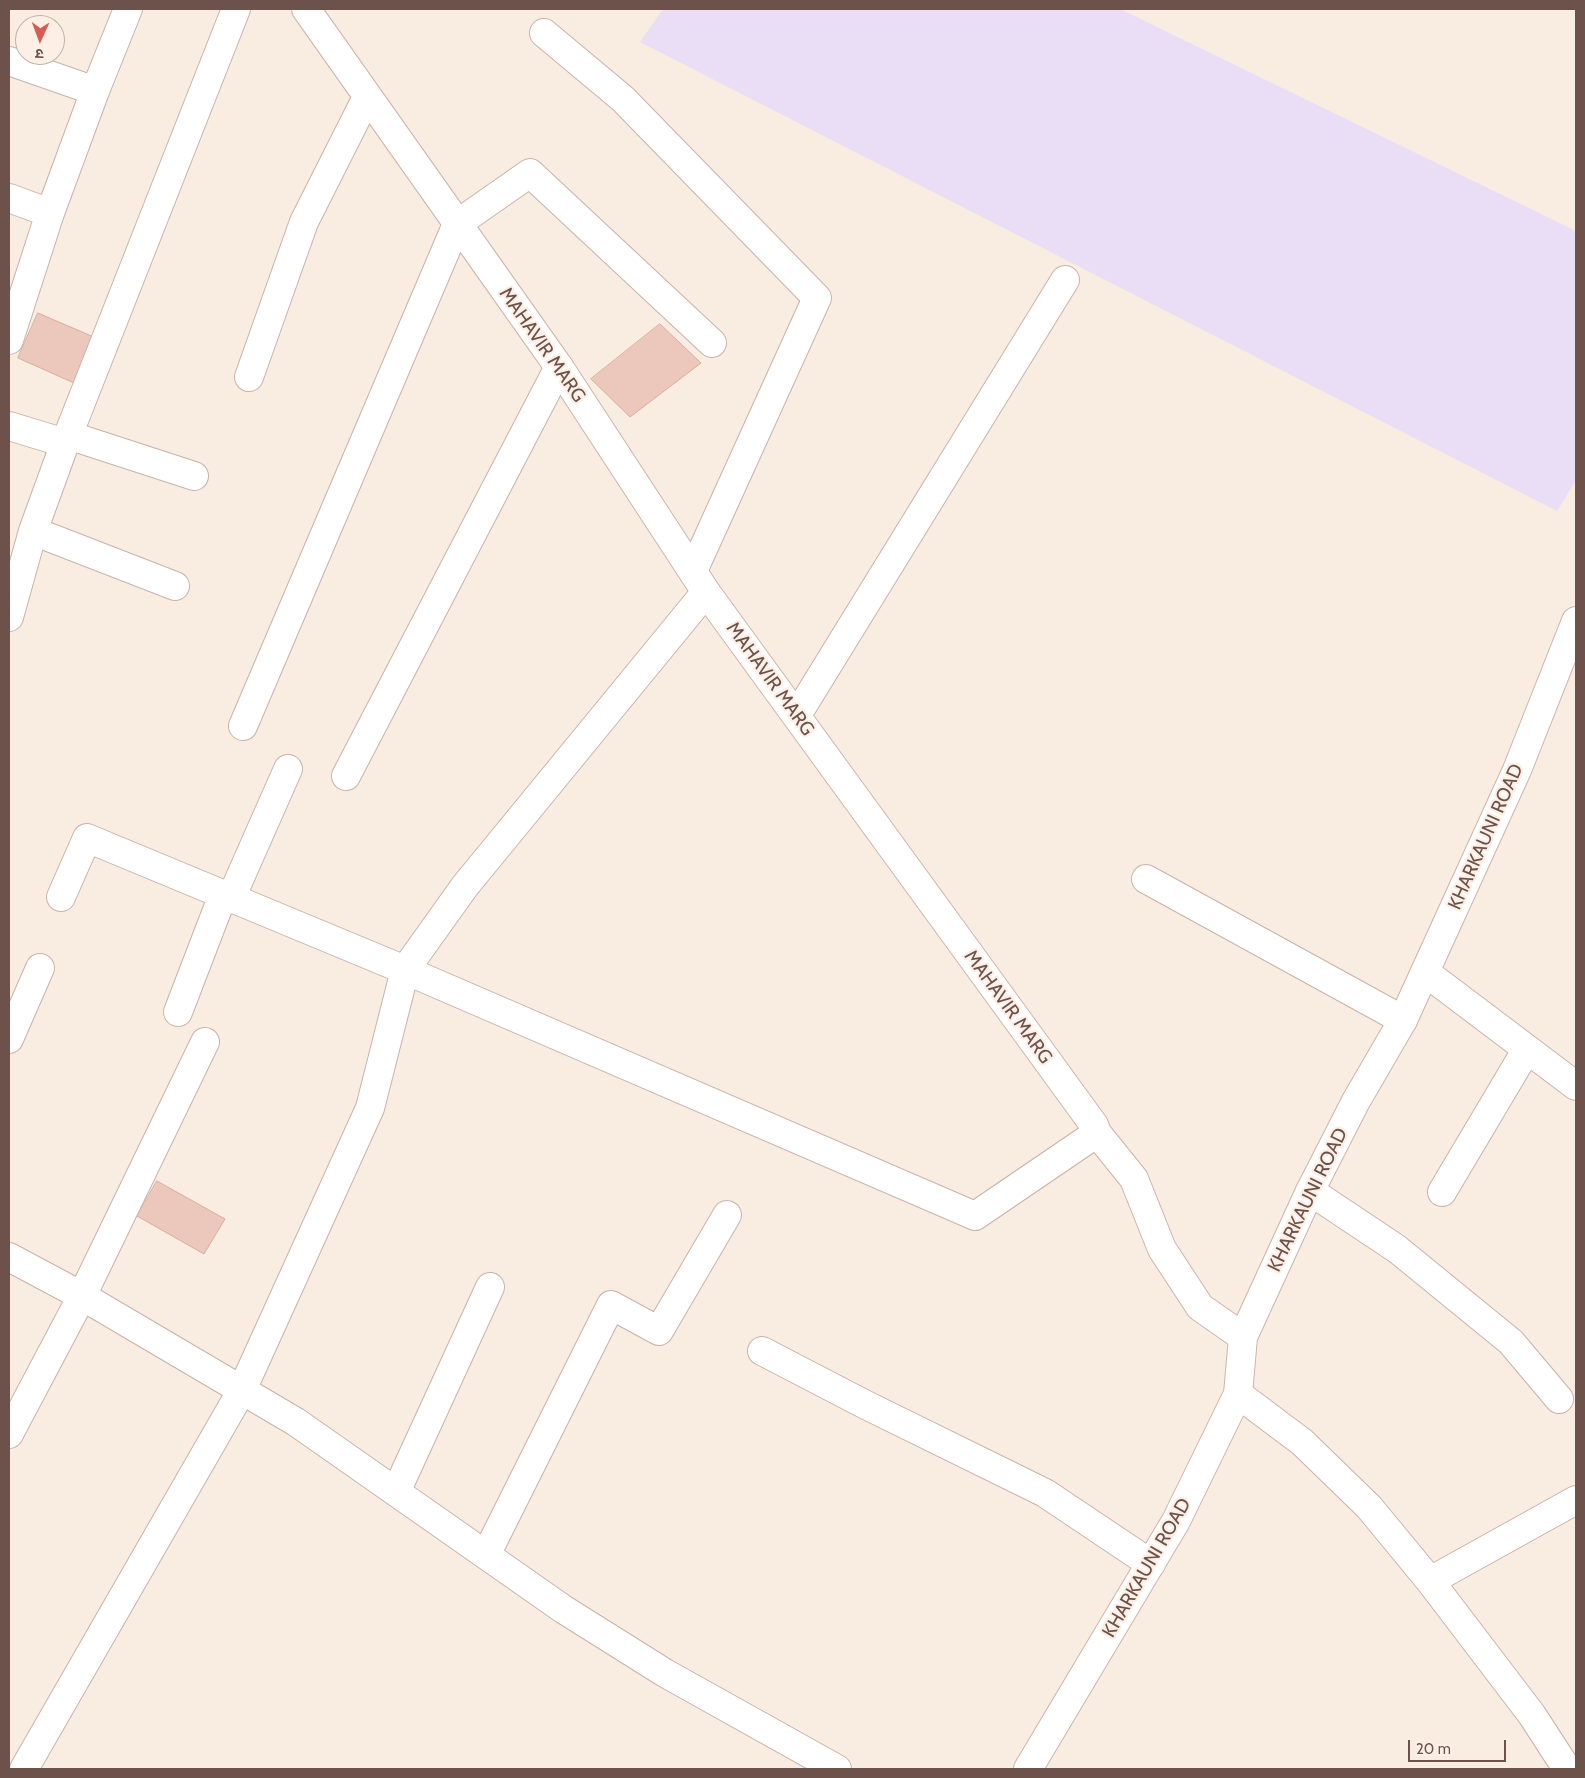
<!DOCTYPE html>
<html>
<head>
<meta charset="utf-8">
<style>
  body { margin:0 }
  #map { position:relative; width:1585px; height:1778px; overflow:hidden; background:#f9ece1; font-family:Cabin,"Noto Sans Devanagari",sans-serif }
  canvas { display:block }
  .frame { position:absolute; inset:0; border:10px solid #6d524b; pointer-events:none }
  .north { position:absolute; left:15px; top:15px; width:50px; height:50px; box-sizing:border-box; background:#fcf0e6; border:1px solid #c3b1a8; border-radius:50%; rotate:182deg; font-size:14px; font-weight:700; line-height:20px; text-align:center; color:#6d524b }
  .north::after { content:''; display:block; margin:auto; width:18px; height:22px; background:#d55d53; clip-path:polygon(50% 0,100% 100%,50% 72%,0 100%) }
  .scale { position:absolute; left:1408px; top:1740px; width:98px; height:22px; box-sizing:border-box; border:2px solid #6d524b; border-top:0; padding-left:6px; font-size:15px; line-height:18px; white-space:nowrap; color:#6d524b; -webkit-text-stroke:4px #fcf0e6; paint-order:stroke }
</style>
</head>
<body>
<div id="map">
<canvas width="1585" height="1778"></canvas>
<div class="frame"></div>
<div class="north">उ</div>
<div class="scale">20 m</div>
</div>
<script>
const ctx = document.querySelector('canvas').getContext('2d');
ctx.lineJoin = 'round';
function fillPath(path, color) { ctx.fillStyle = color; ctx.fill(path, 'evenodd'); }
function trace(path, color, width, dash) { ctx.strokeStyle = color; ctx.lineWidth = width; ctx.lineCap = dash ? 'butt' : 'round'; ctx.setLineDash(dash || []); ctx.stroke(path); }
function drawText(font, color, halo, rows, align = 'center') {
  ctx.font = font + ' Cabin,sans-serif'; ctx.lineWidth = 4.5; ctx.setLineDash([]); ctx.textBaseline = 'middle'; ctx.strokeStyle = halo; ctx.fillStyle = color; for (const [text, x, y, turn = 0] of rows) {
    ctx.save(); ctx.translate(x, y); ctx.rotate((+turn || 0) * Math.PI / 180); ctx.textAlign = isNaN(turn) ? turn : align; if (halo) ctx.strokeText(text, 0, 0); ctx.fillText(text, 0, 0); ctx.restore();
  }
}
fillPath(new Path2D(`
  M663,9H1120L1576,231V480L1557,511L640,42Z`), '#e9def5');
const building = new Path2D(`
  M38,313L103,341L83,387L18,358Z
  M660,324L701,363L630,417L591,379Z
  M157,1181L225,1219L204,1254L137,1216Z`);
fillPath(building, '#ebc7bc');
trace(building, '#dbac9e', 1);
const street = new Path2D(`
  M544,33L623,99L817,298L693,571
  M9,61L95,91
  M9,198L50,213
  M9,340L50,213L95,91L128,9
  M249,377L304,222L367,97
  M9,426L65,443
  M68,435L194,476
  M33,531L175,586
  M9,617L33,531L65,443L236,9
  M797,715L1065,280
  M243,726L457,224L530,173L712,343
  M346,776L559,367
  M1146,879L1403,1020
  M61,897L87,838L405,970L975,1216L1097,1133
  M231,898L288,769
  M1425,972L1576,1086
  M178,1012L223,895
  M9,1039L40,968
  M1310,1191L1397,1249L1511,1342L1559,1399
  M1442,1192L1527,1049
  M9,1257L82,1296L296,1422L563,1609L665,1673L837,1769
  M762,1351L866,1405L1045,1493L1151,1564
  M1238,1394L1302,1442L1369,1507L1430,1581L1532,1715L1567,1769
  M9,1434L82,1296L205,1042
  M396,1492L490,1287
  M486,1555L611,1305L659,1331L727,1215
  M1430,1581L1576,1500
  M24,1769L242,1390L370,1108L405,970L465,886L706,592`);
const secondary = new Path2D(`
  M306,9L559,367L706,592L1094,1125L1097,1133L1134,1179L1162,1249L1200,1307L1243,1337
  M1028,1769L1176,1521L1238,1394L1243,1337L1310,1191L1356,1101L1403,1020L1517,770L1576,621`);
trace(street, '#c8b3aa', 30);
trace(secondary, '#cdb4aa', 30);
trace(street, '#fff', 28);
trace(secondary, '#fff', 28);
drawText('19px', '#6d524b', '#fcf0e6', [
  ["MAHAVIR MARG",542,345,55],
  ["MAHAVIR MARG",770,679,54],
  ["KHARKAUNI ROAD",1486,837,-66],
  ["MAHAVIR MARG",1008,1007,54],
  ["KHARKAUNI ROAD",1308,1200,-64],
  ["KHARKAUNI ROAD",1147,1568,-60]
]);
</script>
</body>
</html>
